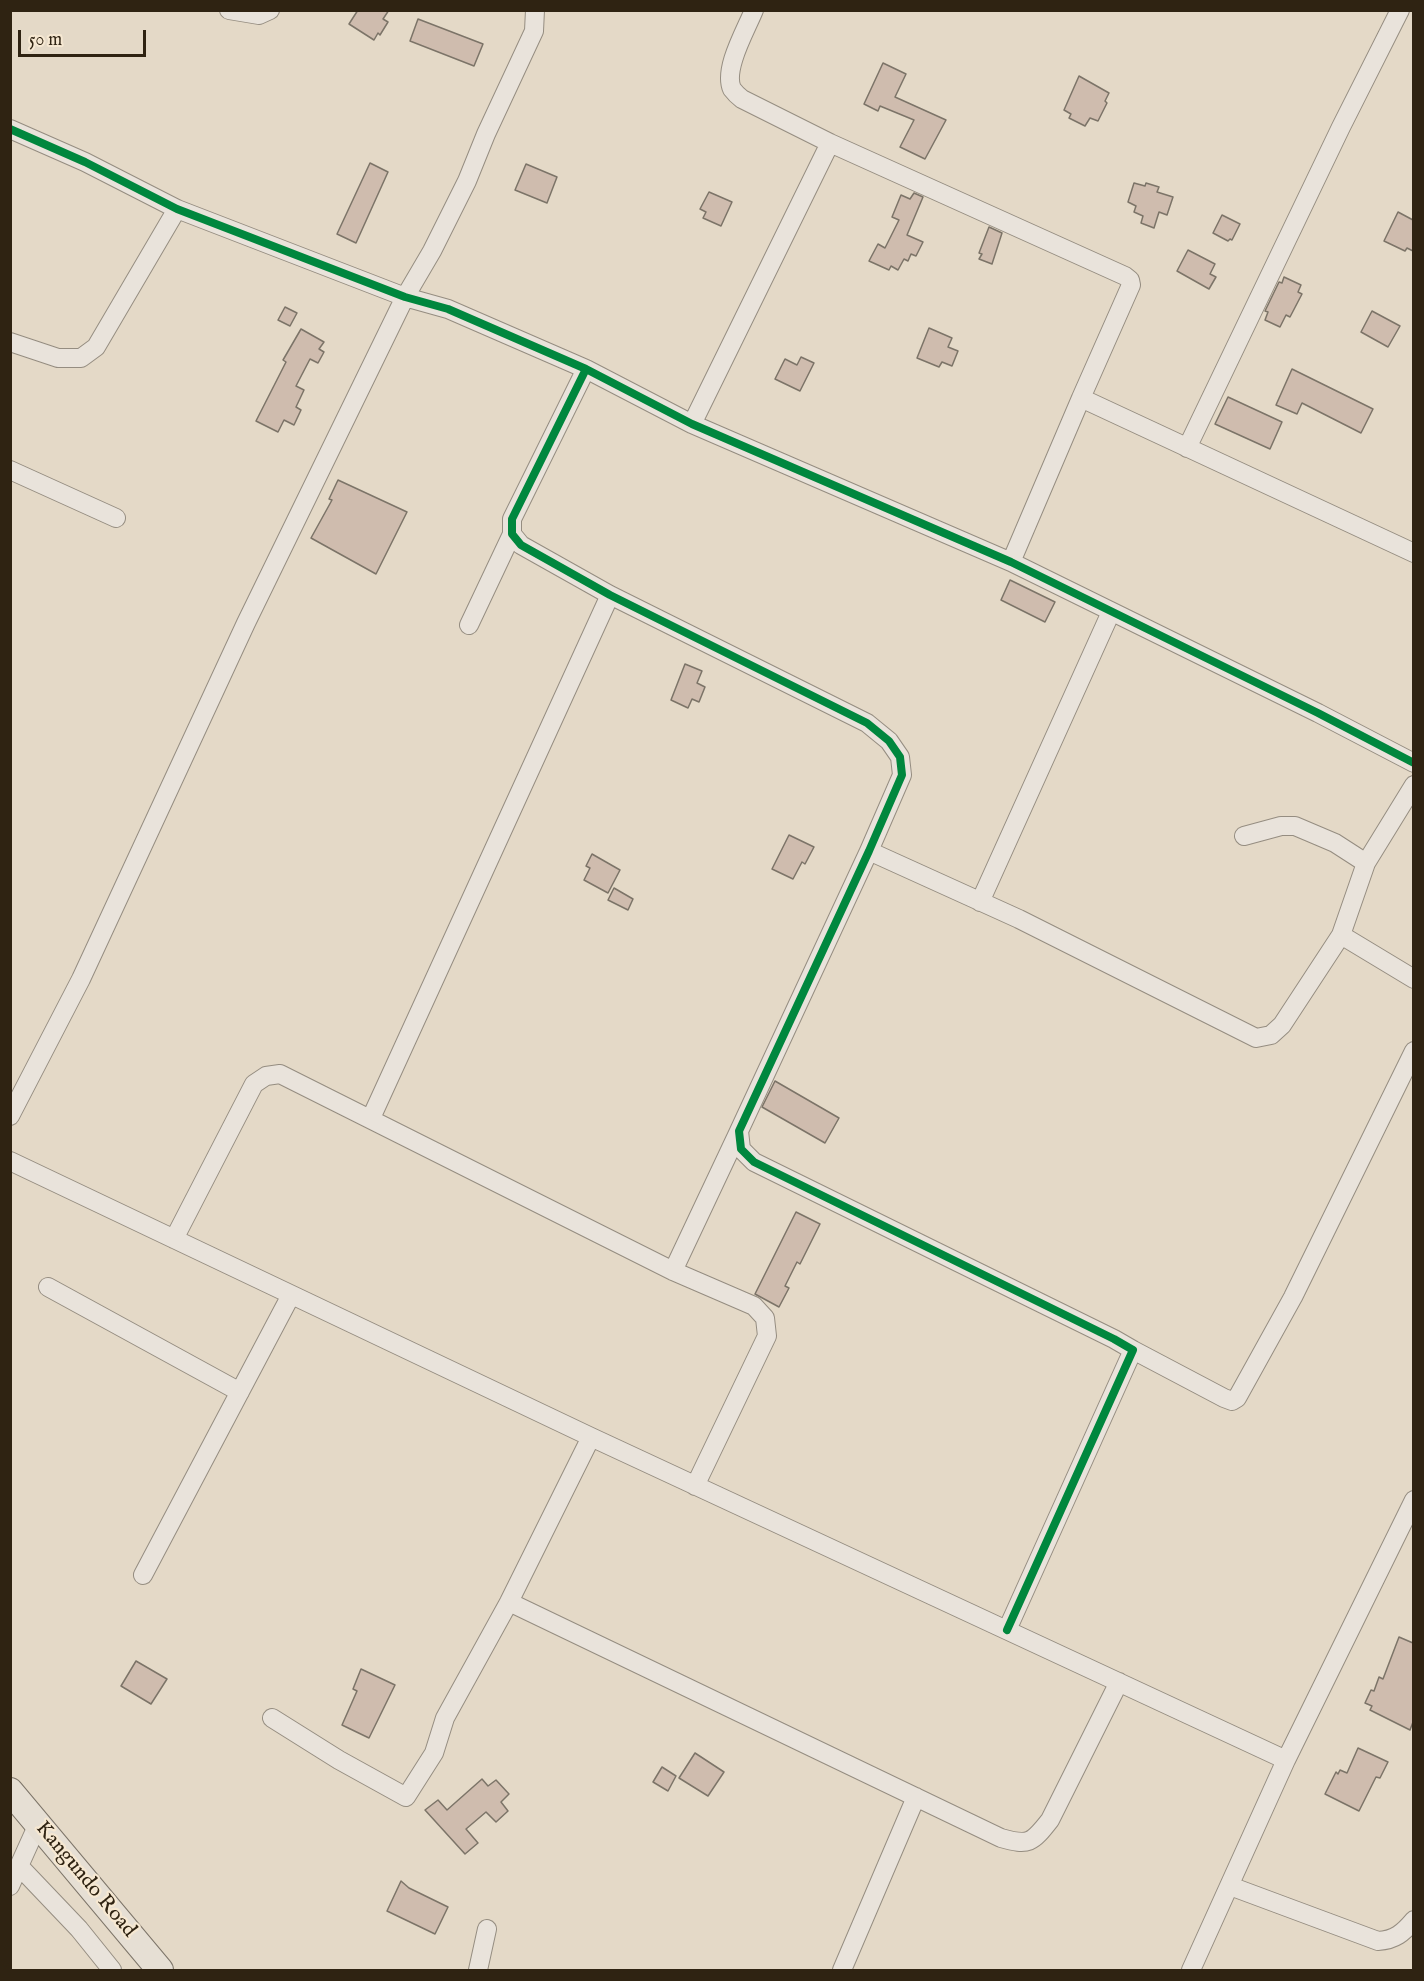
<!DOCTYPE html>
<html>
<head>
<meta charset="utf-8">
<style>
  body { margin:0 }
  #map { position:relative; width:1424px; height:1981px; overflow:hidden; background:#e4d9c7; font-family:"IM FELL English",serif }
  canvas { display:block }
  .frame { position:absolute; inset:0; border:12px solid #2f2312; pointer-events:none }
  .scale { position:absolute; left:18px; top:30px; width:128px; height:27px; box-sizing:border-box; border:3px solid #2f2312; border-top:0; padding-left:8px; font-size:18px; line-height:21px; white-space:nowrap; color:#2f2312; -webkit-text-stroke:4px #f6e8d2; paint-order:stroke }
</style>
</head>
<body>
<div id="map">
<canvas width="1424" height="1981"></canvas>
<div class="frame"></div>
<div class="scale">50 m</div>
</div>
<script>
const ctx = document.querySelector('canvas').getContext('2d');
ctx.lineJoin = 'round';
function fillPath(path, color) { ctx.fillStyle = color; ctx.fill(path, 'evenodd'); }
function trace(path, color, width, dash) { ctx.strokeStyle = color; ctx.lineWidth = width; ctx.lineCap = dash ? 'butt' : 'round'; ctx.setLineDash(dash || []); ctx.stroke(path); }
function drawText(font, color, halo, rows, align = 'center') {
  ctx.font = font + ' "IM FELL English",serif'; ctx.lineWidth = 4.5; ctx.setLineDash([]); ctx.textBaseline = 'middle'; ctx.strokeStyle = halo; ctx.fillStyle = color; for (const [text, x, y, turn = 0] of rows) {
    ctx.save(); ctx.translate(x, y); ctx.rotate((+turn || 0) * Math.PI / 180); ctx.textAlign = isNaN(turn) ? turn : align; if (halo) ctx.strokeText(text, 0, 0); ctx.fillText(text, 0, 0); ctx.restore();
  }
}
const building = new Path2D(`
  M358,10H389L383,19L388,22L380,35L378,33L374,40L349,24Z
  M418,19L483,44L474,66L410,41Z
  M883,63L906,74L895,97L946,120L925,159L900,147L914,120L880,106L878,111L864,104Z
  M1079,76L1109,93L1105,101L1107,103L1098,121L1090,118L1085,126L1069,118L1071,114L1064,110Z
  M370,163L388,172L356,243L337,234Z
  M526,164L557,177L547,203L515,190Z
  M1134,183L1145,186L1146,183L1159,187L1157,192L1173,197L1167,215L1159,212L1154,228L1141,223L1143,216L1134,212L1136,206L1128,202Z
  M709,192L732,202L721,226L703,218L706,212L700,209Z
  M914,193L923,197L907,235L923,242L916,256L911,254L908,261L904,259L898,270L891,266L889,270L869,261L878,244L885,248L899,220L892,217L901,195L910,199Z
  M1398,212L1413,220V251L1407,248L1405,251L1384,241Z
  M1222,215L1240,224L1232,240L1230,239L1228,241L1213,233Z
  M989,227L1002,233L992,264L979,259L982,254L979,253Z
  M1188,250L1215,264L1210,274L1216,277L1209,289L1177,271Z
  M1284,277L1301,285L1298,292L1302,294L1290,317L1286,315L1280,327L1265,320L1268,312L1265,311L1279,282L1282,283Z
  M285,307L297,313L290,326L278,320Z
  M1372,311L1400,326L1388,347L1361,332Z
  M929,328L952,338L948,347L958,351L952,366L942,362L939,367L917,358Z
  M301,329L324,342L319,349L324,352L318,363L310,359L296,386L304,390L296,407L301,410L294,425L284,420L278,432L256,421L286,362L283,360Z
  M801,357L814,363L800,391L775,379L785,359L797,365Z
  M1292,369L1373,409L1361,433L1302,403L1297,414L1276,405Z
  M1228,397L1282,422L1270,449L1215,424Z
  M338,480L407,512L376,574L311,538L332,500L329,499Z
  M1010,580L1055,602L1045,622L1001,600Z
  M685,664L702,671L697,683L705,687L699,702L692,699L688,708L671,700Z
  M789,835L814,847L805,864L802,862L793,879L772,869Z
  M592,854L620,870L608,893L584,880L590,868L586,866Z
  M614,888L633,899L628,910L608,900Z
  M775,1081L839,1118L825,1143L762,1107Z
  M796,1212L820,1224L800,1264L797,1262L785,1286L789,1288L779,1307L755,1294Z
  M1399,1637L1413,1643V1722L1410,1730L1370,1710L1372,1706L1365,1703L1371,1690L1374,1691L1379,1677L1383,1679Z
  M136,1661L167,1679L151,1704L121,1686Z
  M361,1669L395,1685L369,1738L342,1725L357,1691L353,1689Z
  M1358,1748L1388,1762L1380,1778L1376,1777L1359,1811L1325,1794L1336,1772L1338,1774L1340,1770L1347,1773Z
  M695,1753L724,1772L708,1796L679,1778Z
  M662,1767L676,1776L668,1791L653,1782Z
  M482,1779L488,1786L496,1780L509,1794L501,1802L508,1811L496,1822L486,1812L466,1829L478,1843L465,1854L425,1810L438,1800L447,1810Z
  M401,1881L409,1888L448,1907L435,1934L387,1911Z`);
fillPath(building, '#cfbcae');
trace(building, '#7c7468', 1.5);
const minor = new Path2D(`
  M229,10L259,15L270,10
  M754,10C746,30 723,69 732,89C735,93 738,96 742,99L830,143L1125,276L1130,280L1131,285L1081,398
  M10,129L85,162L177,209L405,297L448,309L586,369L692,424L1011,562L1318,713L1414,763
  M10,342L58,358H81L96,347L177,209
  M586,369L512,519V534L521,545L610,595L867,723L889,741L900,757L902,775L869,851L739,1131L741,1149L754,1162L1114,1339L1133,1350L1007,1630
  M692,424L830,143
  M1187,448L1341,127L1400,10
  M10,470L116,518
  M1011,562L1081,398L1414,553
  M469,625L512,534
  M1244,836L1281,826H1295L1335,843L1366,863
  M869,851L1019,919L1256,1038L1271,1035L1282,1025L1341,935L1366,863L1414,785
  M980,902L1111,612
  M1341,935L1414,979
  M10,1116L81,979L246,623L405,297L432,251L467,181L486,134L534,31L535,10
  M371,1118L610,595
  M10,1161L591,1437L1286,1760
  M174,1239L254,1084L266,1076L280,1074L673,1271L754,1306L765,1318L767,1336L695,1486
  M673,1271L739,1131
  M48,1287L240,1392
  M1133,1350L1224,1398L1232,1401L1237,1398L1293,1297L1414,1051
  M143,1575L291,1295
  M509,1602L1001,1838C1029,1846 1032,1843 1050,1820L1119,1682
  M272,1718L339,1760L406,1797L434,1753L445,1718L509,1602L591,1437
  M19,1866L79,1929L112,1970
  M10,1886L38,1824
  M1230,1886L1378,1941C1395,1940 1403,1933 1414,1920
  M478,1970L487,1929
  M842,1970L916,1797
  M1191,1970L1286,1760L1414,1500`);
const highway = new Path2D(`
  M10,1791L160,1970`);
trace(minor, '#958d81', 20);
trace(highway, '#7c7468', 28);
trace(minor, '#e9e3db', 18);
trace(highway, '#e6dfd4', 26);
trace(new Path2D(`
  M10,129L85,162L177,209L405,297L448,309L586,369L692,424L1011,562L1318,713L1414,763
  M586,369L512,519V534L521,545L610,595L867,723L889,741L900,757L902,775L869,851L739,1131L741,1149L754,1162L1114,1339L1133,1350L1007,1630`), '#00873e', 8);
drawText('21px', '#2f2312', '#f6e8d2', [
  ["Kangundo Road",85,1880,50]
]);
</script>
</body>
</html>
